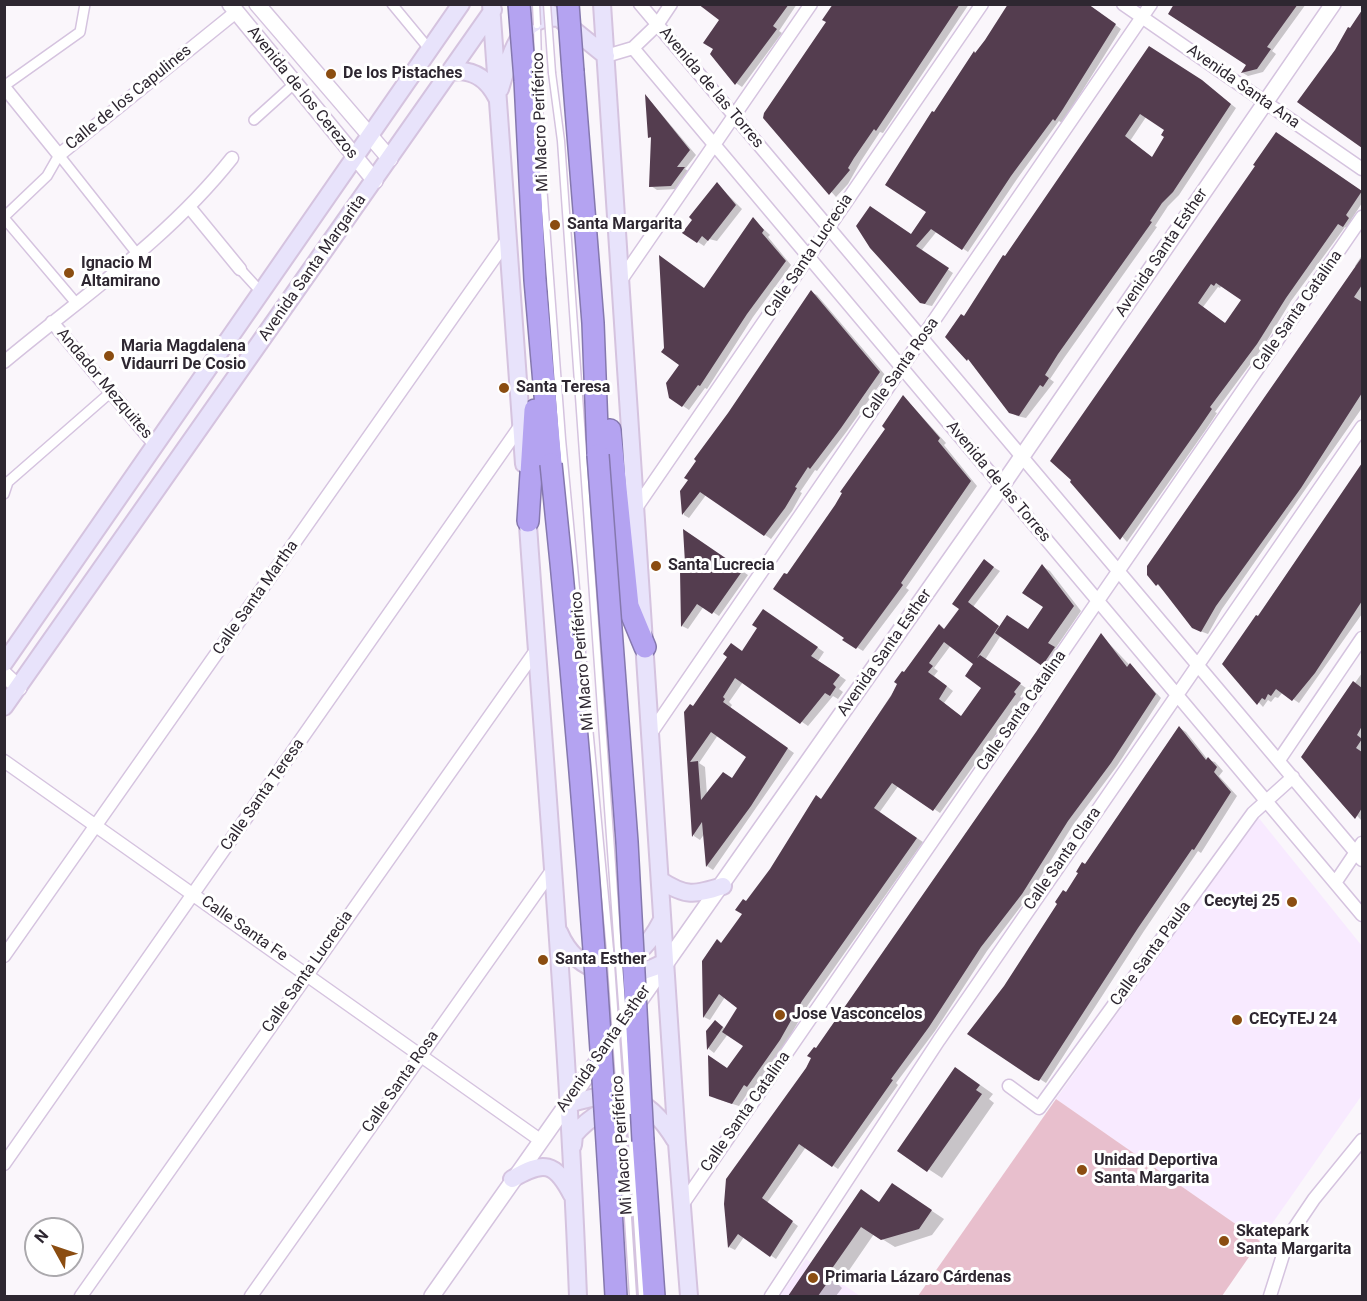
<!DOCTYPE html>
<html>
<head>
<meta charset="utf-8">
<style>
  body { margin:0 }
  #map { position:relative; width:1367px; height:1301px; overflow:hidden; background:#faf6fb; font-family:Roboto,sans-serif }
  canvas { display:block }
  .frame { position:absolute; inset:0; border:6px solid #2e2731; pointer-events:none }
  .north { position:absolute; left:24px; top:1217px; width:60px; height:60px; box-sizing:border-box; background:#fff; border:2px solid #aba9ad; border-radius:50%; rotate:310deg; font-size:16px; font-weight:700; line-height:24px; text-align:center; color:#2e2731 }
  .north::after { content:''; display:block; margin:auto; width:21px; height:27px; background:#8b4d11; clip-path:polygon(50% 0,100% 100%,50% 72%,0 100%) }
</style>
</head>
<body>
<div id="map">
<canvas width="1367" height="1301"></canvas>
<div class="frame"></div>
<div class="north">N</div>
</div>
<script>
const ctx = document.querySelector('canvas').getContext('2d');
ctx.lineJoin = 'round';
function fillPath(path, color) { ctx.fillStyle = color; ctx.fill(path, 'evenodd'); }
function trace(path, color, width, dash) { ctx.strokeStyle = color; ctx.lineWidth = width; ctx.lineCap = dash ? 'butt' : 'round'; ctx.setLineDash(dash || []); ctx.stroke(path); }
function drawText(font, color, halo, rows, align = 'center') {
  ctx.font = font + ' Roboto,sans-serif'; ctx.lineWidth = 6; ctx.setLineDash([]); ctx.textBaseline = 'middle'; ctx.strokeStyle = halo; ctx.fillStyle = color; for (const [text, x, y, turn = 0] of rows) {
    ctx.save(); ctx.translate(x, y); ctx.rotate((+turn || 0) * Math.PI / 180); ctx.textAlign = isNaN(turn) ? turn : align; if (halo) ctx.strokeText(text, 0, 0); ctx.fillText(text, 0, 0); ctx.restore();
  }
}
fillPath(new Path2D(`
  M1258,817L1362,946V1095L1260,1241L1056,1099Z
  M806,1259L860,1296H780Z`), '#f8eaff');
fillPath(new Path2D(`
  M1056,1099L1260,1241L1222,1296H918Z`), '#e8bfcd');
fillPath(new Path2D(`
  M701,4H797L779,31L782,33L742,87L736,83L715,49L721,20Z
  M835,4H969L883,133L880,132L861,161L848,184L836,197L765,118L828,22Z
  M1086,4L1121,29L1069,112L1062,123L1059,121L1017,179L968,252L937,231L921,251L953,273L932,306L927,305L921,302L912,235Z
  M1175,4H1306L1272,51L1276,54L1263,72L1248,76L1243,73L1248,65Z
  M1362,12V146L1299,102Z
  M1150,48L1205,84L1236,108L1179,195L1168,206L1155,226L1157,227L1064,358L1050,379L1054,382L1026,418L1017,416L1010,412L973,363L968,359L964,317ZM1146,117L1166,130V137L1153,158L1130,141Z
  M647,97L696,155L685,169L690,172L678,189L657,190L651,186L653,139L649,137Z
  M1282,138L1362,193V203L1351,220L1354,222L1349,230L1345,227L1291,301L1263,347L1215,412L1217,413L1205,431L1127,542L1076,485ZM1222,285L1243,300L1226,324L1203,307L1218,287L1220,288Z
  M717,184L742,209L717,241L709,239L704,246L698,242Z
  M753,219L770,235L768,237L791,265L753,317L707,389L705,388L689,410L670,397L705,290Z
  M1362,255V408L1222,609L1208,634L1200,631L1148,574L1357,268L1355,266Z
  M811,292L817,295L886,376L847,431L817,471L815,470L800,492L802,493L792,511L771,539L706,495L689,518L684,515L682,491Z
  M904,397L946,443L944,445L977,486L906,588L909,590L863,651L845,640L846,637L787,576L888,429Z
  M1362,467V614L1299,703L1283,692L1278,698L1275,697L1271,702L1268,700L1263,707L1224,664Z
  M689,534L748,575L719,616L704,606L688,629L682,626V570L687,563Z
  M990,565L1000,571L973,607L1000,627L1029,630L1045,607L1042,566L1050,571L1081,611L1055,649L1062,653L1050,669L1001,635L985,660L1026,688L1020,697L1022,698L940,813L899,785L879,813L923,842L808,1005L786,1043L754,1089L751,1088L739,1106L717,1099L710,1095L745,1045L728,1034L714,1053L709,1049L707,1031L722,1026L725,1029L739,1007L725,997L710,1020L704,1017L703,962L722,944L744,914L746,902L822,800L905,674L945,630ZM951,645L975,663L983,687L962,717L944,703L953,691L934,676L938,671L934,668Z
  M770,615L824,652L818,661L846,680L839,689L843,692L838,699L833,696L808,726L743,682L729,702L732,705L730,708L794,753L713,870L707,866L705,833L700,840L694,836L686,713L694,708L742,652ZM718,735L748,757L732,779L707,795L705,767L699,763Z
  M1101,635L1161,698L1117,766L1073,825L1028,897L987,951L935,1031L896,1083L898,1085L838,1169L806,1147L767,1203L798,1226L776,1259L744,1237L735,1250L729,1247L726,1204L817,1050L1038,733Z
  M1362,673V821L1302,757Z
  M1180,728L1186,732L1208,760L1215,762L1223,771L1219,776L1237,796L1201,853L1198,851L1144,931L1046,1083L969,1034L1005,987Z
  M969,1077L993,1094L989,1099L994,1103L942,1178L899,1150Z
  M893,1185L944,1219L932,1235L895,1247L874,1234L839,1285L842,1288L836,1296H789L862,1191L880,1203Z`), '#0003');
fillPath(new Path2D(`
  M698,4H789L773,26L777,29L735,85L710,54L713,49L703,43L719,20Z
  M833,4H960L876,131L874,129L854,158L848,168L850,170L829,195L763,118L764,113L826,22L822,20Z
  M1008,4H1088L1116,24L1063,109L1055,121L1053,119L1011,176L962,250L931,229L916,246L949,268L925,304L920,303L870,248L856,226L870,206L911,234L926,212L885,185L932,111L934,112L974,51L975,53L985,40Z
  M1174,4H1298L1267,47L1271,49L1257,69L1241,73L1246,65L1168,14Z
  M1362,10V148L1297,102L1335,50L1348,27L1350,28Z
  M1149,46L1202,80L1231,104L1173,192L1162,203L1150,221L1152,222L1058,354L1045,375L1049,378L1043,387L1040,385L1019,416L1009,413L968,359L967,361L945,337L961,314L964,316L1003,255L1005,256ZM1140,114L1164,130L1161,135L1164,137L1152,157L1125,136Z
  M645,94L690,150L677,167H685L671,186L649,187L651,137L648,138Z
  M1276,132L1362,191L1346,215L1349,218L1343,227L1338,224L1286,298L1257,344L1210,407L1212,409L1199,428L1120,540L1070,482L1071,480L1050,461L1255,166L1253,165ZM1216,283L1241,300L1225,323L1198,303L1211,284L1214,286Z
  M717,182L736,205L708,241L702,236L697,243L682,233L692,220L689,217Z
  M753,217L764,230L762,233L786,261L747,314L700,386L698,385L682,407L669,398L666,383L679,365L661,352L664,348L659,255L704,288Z
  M1362,257V285L1354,297L1362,302V393L1301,488L1216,606L1201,632L1192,628L1158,584L1156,586L1147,575V566Z
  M811,290L880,372L841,428L810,469L808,467L795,487L797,488L785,508L764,536L700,492L682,515L680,491L688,480L684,478L696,461L694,459L728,413Z
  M903,395L940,438L938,441L971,481L901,583L903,585L856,649L842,640L844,638L773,589L784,573L787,574L835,505L842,493L840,492L885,429L882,426Z
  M1362,463V601L1315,673L1292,701L1276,689L1271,696L1268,694L1265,700L1262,698L1257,705L1222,664L1256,615L1258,616Z
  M683,529L743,570L712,614L697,604L681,627L680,570L685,563Z
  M984,559L994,567L968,602L999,626L977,658L980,655L1021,683L1014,692L1016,694L933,811L892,783L874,808L917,838L802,1001L780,1040L747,1087L744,1085L732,1104L709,1096L708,1055L727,1068L743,1046L722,1032L737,1008L719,994L703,1018L702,961L717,939L721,943L737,921L742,914L735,910L743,899L746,901L770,869L816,795L821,799L891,696L897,684L894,682L902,671L904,672L939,624L944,629L959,609L952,604ZM944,642L973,664L965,676L981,688L961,716L939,699L947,686L928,672L933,666L929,663Z
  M1042,564L1074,606L1048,643L1055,647L1042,666L995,633L1007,615L1028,629L1043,607L1022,593Z
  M763,609L818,647L811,656L840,675L833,684L836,687L830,696L825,693L800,724L735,678L723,697L725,699L723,702L788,748L751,806L706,867L702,822L692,837L684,712L690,704L693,706L727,657L723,654L731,643L742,651L757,628L752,625ZM711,732L746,757L732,778L723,772L701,800L698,761L690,762Z
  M1101,633L1127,667L1130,663L1156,694L1111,763L1068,821L1022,894L981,947L929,1027L891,1079L893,1080L832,1167L799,1144L762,1198L793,1221L770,1257L738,1234L728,1248L724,1204L726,1179L806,1068L811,1058L807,1056L814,1047L816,1048L1036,732Z
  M1353,681L1362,688V726L1357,735L1362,739L1356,748L1362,752V808L1355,819L1301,757Z
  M1179,726L1206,760L1208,757L1217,767L1214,772L1231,792L1194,850L1192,849L1138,928L1039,1081L1034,1079L967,1034L1004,986L1057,904L1055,902L1063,890L1066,892L1078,873L1076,872L1082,862L1085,864Z
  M715,1020L723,1027L707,1050L706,1031Z
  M955,1067L980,1085L976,1090L982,1094L927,1172L897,1151Z
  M892,1183L932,1210L919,1229L881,1240L861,1227L826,1277L830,1279L818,1296H788L861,1189L879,1202Z`), '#543d4f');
const service = new Path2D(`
  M537,25L540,144L562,439L610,950
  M552,73L561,141L618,950
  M621,1109L633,1296
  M630,1111L642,1296`);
const pedestrian = new Path2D(`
  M392,4L430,50
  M4,86L80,32L85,4
  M254,120L295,83
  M4,217L47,176L59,155L138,255
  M4,218L76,303
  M240,269L261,292
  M4,494L8,482L111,392`);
const minor = new Path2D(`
  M640,4L1362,860
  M1123,4L1362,169
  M633,48L1362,915
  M606,56L633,48L657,25L671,4
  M4,87L59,155L236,12
  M190,208L240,269
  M621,280L811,4
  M52,322L155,445
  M4,362C83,296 168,239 232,158
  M636,508L982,4
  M651,733L1151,4
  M1279,760L1362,638
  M4,761L540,1140
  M1335,883L1362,843
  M4,956L507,240
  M1009,1086L1039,1108L1253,813L1293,777
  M4,1164L521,425
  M682,1205L1362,217
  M81,1296L537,649
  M251,1296L553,869
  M771,1296L939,1040L1362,427
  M1270,1296L1289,1236L1314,1199L1362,1140`);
const tertiary = new Path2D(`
  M230,4L375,181
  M257,4L390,159
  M4,674L19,688
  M432,1296L1001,487L1333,4`);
const secondary = new Path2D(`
  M491,4L524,464
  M533,4L559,18L606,56
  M602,4L677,1143L689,1296
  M450,72C472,68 487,78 497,98
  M500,89C510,57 519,14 559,18
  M527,511C545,773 568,1034 578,1296
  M4,663L461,4
  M4,707L493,10
  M660,880C686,897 694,895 723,886
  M559,932C578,977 625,984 665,962
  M600,963C632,965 648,947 662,920
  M567,1105C616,1087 647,1093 675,1140
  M573,1145L574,1135C591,1115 613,1102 639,1107
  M512,1179C544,1160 555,1162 572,1195`);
const motorway = new Path2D(`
  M573,72L593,323L598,455
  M525,80L535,280L551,464
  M610,430L628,606L645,647
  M528,521L535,410
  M643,1141L654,1296`);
trace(service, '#d5c3df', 9);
trace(pedestrian, '#d5c3df', 12);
trace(minor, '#d5c3df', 15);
trace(tertiary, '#d5c3df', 18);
trace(secondary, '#d5c3df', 20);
trace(motorway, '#8578ae', 24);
trace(service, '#fff', 6);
trace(pedestrian, '#fff', 9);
trace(minor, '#fff', 12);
trace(tertiary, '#fff', 15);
trace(secondary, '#e8e3fb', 16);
trace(motorway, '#b4a3f1', 21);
const serviceBridge = new Path2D(`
  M536,4L537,25
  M547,4L552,73
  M610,950L621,1109
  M618,950L630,1111`);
const motorwayBridge = new Path2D(`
  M519,4L525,80
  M568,4L573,72
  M598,455L627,842L643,1141
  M551,464C580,741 601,1018 616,1296`);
trace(serviceBridge, '#d5c3df', 9, []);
trace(motorwayBridge, '#8578ae', 24, []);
trace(serviceBridge, '#fff', 6);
trace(motorwayBridge, '#b4a3f1', 21);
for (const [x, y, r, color] of [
  [331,74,6,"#8b4d11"],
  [555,225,6,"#8b4d11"],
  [69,273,6,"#8b4d11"],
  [109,356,6,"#8b4d11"],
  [504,388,6,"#8b4d11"],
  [656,566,6,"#8b4d11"],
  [1292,902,6,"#8b4d11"],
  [543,960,6,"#8b4d11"],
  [780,1015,6,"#8b4d11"],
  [1237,1020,6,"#8b4d11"],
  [1082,1170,6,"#8b4d11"],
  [1224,1241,6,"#8b4d11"],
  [813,1278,6,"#8b4d11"]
]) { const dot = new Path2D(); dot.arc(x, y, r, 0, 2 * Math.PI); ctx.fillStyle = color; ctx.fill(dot); trace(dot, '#fff', 2); }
drawText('bold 16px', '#2e2731', '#fff', [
  ["De los Pistaches",343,74],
  ["Santa Margarita",567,225],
  ["Ignacio M",81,264],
  ["Altamirano",81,282],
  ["Maria Magdalena",121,347],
  ["Vidaurri De Cosio",121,365],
  ["Santa Teresa",516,388],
  ["Santa Lucrecia",668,566],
  ["Cecytej 25",1280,902,"right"],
  ["Santa Esther",555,960],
  ["Jose Vasconcelos",792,1015],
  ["CECyTEJ 24",1249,1020],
  ["Unidad Deportiva",1094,1161],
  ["Santa Margarita",1094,1179],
  ["Skatepark",1236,1232],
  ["Santa Margarita",1236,1250],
  ["Primaria Lázaro Cárdenas",825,1278]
], 'left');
drawText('16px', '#2e2731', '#fff', [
  ["Avenida Santa Ana",1243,87,35],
  ["Avenida de las Torres",711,88,50],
  ["Avenida de los Cerezos",302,93,51],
  ["Calle de los Capulines",129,98,-39],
  ["Mi Macro Periférico",541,122,-92],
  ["Avenida Santa Esther",1162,253,-56],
  ["Calle Santa Lucrecia",809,256,-56],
  ["Avenida Santa Margarita",313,268,-55],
  ["Calle Santa Catalina",1298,311,-55],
  ["Calle Santa Rosa",901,369,-55],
  ["Andador Mezquites",104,384,50],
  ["Avenida de las Torres",998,482,50],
  ["Calle Santa Martha",256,598,-55],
  ["Avenida Santa Esther",885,653,-55],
  ["Mi Macro Periférico",583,661,-95],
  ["Calle Santa Catalina",1022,711,-55],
  ["Calle Santa Teresa",263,795,-55],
  ["Calle Santa Clara",1063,859,-55],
  ["Calle Santa Fe",244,929,35],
  ["Calle Santa Paula",1151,954,-54],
  ["Calle Santa Lucrecia",308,972,-55],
  ["Avenida Santa Esther",604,1049,-55],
  ["Calle Santa Rosa",401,1082,-55],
  ["Calle Santa Catalina",746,1112,-55],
  ["Mi Macro Periférico",623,1145,-94]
]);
</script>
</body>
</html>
